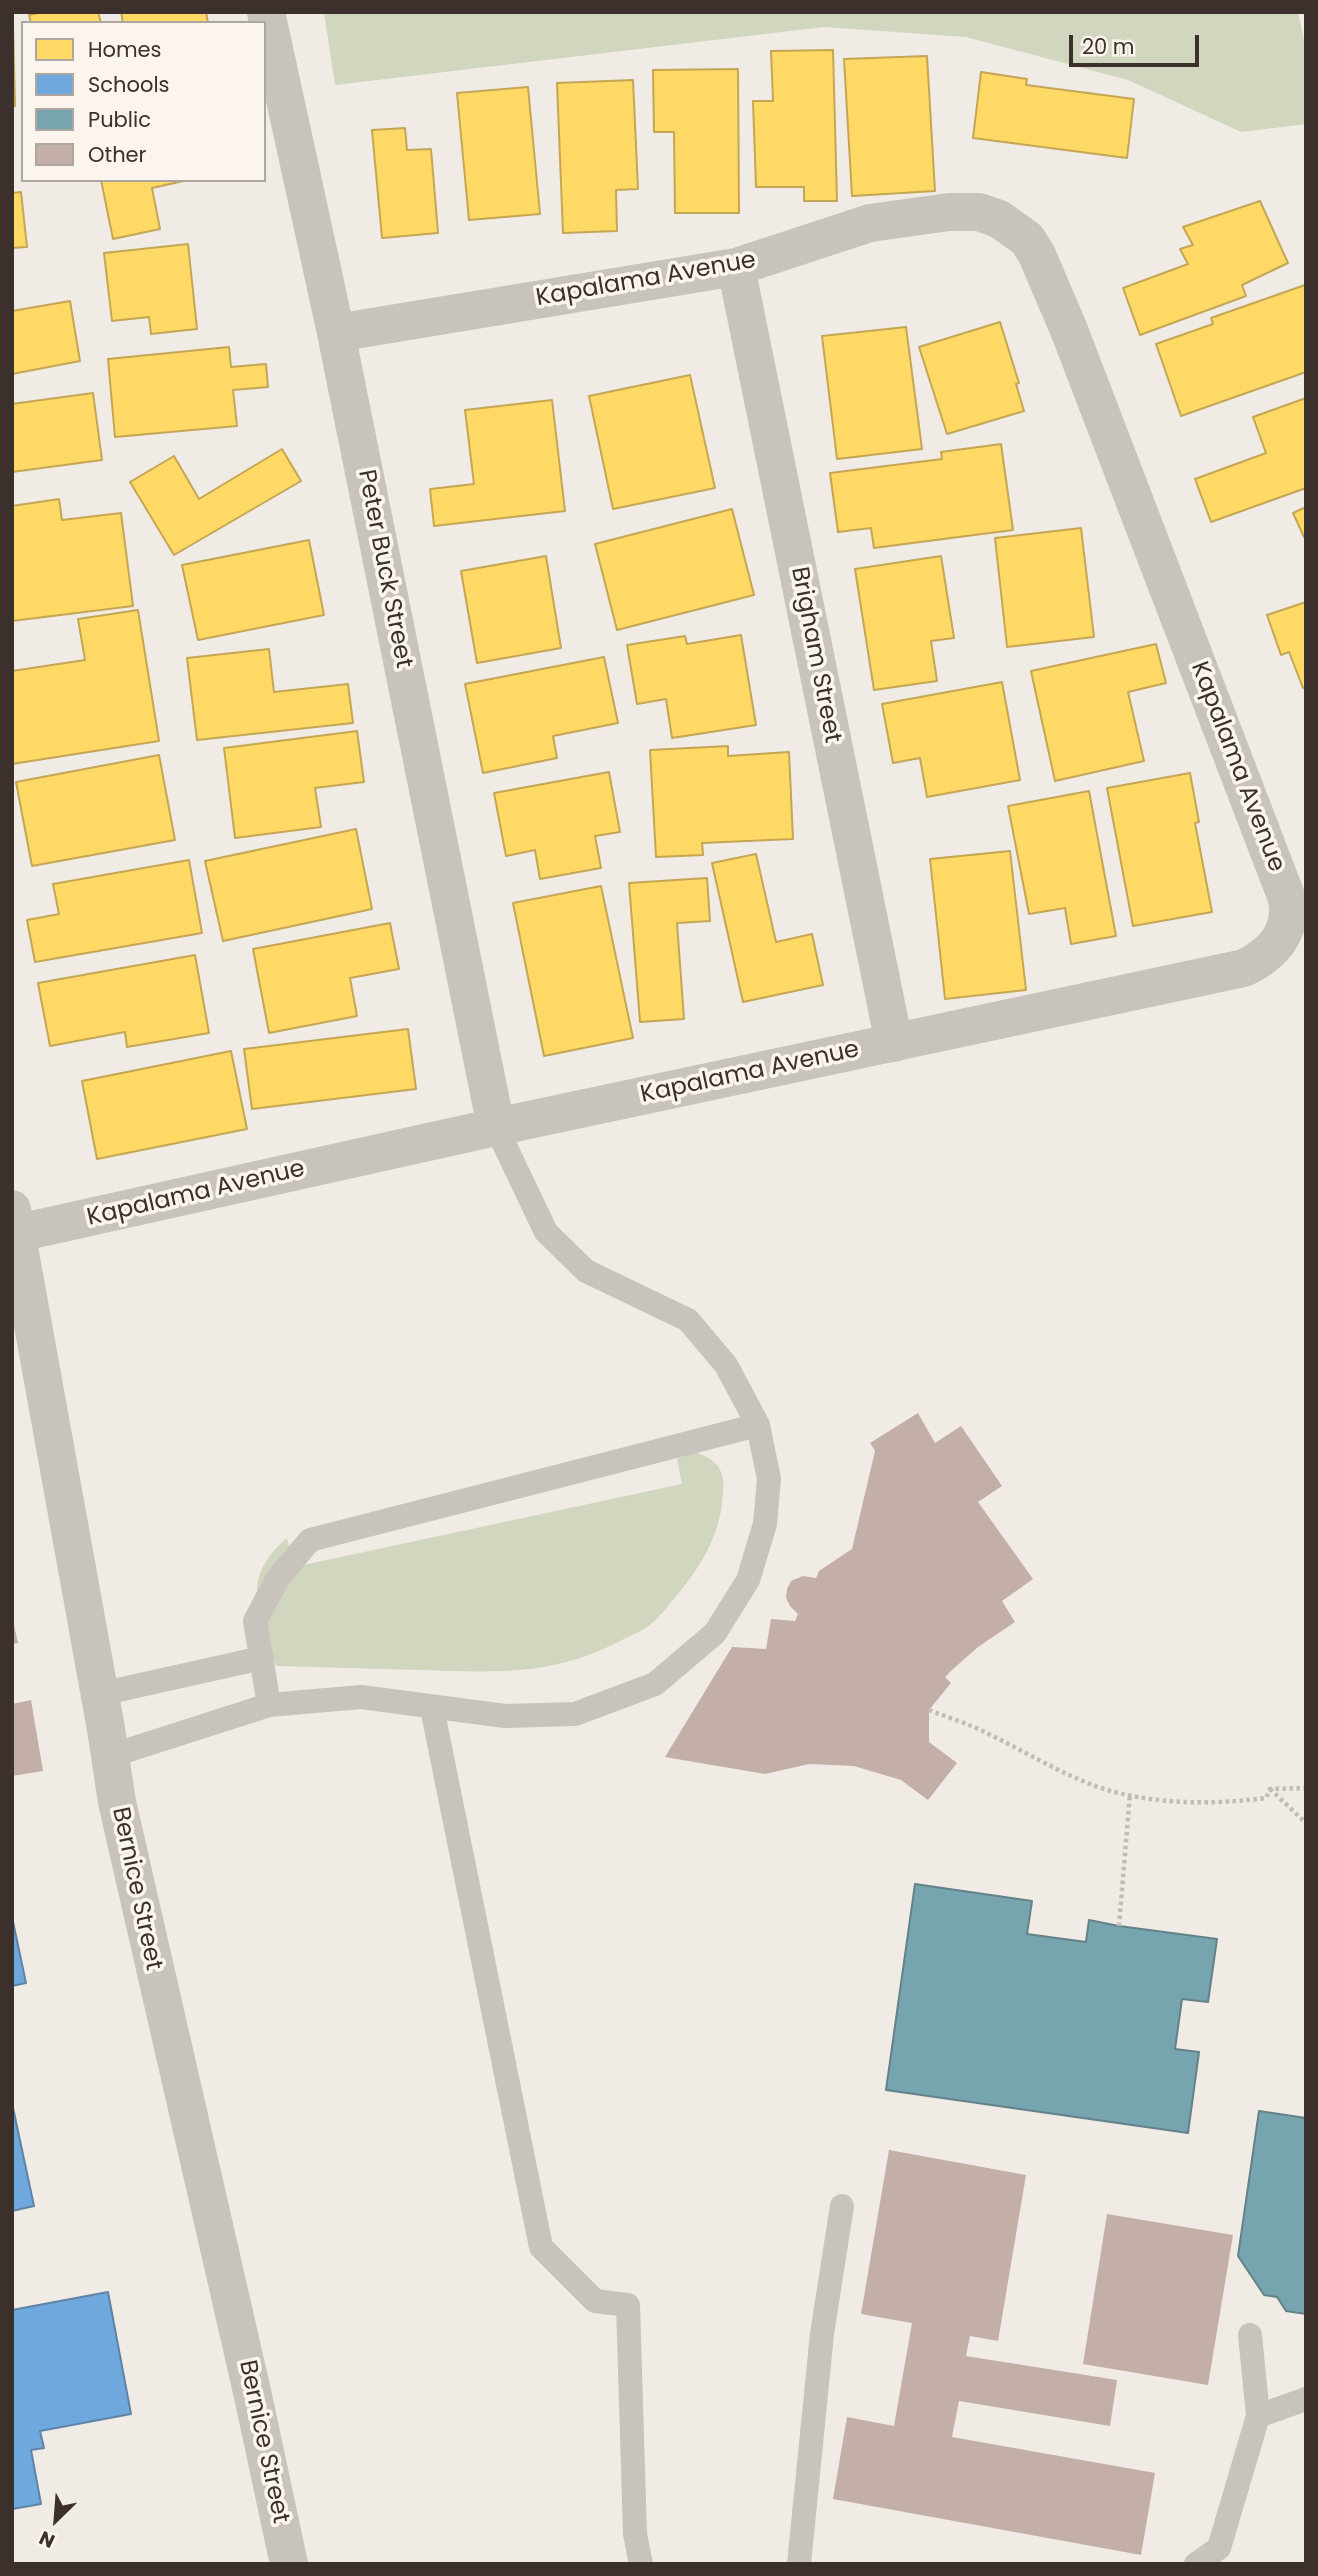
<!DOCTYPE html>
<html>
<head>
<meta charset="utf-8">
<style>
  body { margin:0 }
  #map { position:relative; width:1318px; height:2576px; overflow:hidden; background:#f0ebe5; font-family:Poppins,sans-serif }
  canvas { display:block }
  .frame { position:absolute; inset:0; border:14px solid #3b302b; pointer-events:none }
  .legend { position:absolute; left:21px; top:21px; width:245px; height:161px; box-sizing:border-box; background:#fbf5ee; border:2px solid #aea6a0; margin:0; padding:9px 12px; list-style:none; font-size:21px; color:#3b302b }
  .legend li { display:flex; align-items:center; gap:14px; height:35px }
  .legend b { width:35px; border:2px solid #aea6a0 }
  .north { position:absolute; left:21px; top:2485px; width:70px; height:70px; -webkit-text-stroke:5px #fbf5ee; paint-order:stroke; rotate:205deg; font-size:19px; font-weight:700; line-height:28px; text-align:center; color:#3b302b }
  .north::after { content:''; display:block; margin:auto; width:24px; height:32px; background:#3b302b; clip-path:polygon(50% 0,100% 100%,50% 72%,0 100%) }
  .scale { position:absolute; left:1069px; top:35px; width:130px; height:32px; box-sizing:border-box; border:4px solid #3b302b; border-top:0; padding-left:9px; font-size:21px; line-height:24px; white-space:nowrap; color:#3b302b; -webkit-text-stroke:5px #fbf5ee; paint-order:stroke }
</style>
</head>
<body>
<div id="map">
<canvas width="1318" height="2576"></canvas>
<div class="frame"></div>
<ul class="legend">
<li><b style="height:19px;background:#ffd966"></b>Homes</li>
<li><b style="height:19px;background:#6fa8dc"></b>Schools</li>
<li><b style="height:19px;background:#76a5af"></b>Public</li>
<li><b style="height:19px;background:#c3afa7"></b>Other</li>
</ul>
<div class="north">N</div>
<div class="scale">20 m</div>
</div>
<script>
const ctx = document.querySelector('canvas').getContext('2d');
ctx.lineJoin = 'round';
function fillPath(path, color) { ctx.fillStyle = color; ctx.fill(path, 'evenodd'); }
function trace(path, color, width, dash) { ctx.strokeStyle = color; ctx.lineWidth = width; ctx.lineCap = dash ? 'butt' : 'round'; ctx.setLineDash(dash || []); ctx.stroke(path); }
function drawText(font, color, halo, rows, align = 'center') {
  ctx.font = font + ' Poppins,sans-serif'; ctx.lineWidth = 7; ctx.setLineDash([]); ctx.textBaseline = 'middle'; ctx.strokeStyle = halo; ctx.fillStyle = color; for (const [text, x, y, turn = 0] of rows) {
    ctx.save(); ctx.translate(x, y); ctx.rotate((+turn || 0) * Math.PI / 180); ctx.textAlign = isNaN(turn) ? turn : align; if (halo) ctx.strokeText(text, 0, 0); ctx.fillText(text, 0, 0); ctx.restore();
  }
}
fillPath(new Path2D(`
  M324,12H1298L1306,50V124L1241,132L1128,80L966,37L824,27L335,85Z
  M693,1452C723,1460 726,1475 722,1504C718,1536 702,1564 682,1589C672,1601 662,1615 650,1625C642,1631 631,1635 622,1640C551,1677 496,1672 420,1670C372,1669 324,1667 276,1666C260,1615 238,1579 287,1538L294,1567L682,1484L677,1459Z`), '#d1d6bf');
const homes = new Path2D(`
  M42,12H98L101,23H31L29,15Z
  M121,12H206L208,23H123Z
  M13,26L15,106H12V26Z
  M833,50L837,201H804V187H756L753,101H773L771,51Z
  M927,56L935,191L852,196L844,59Z
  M738,69L739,213H675L674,132H654L653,70Z
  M981,72L1027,79L1026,85L1134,99L1127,158L973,138Z
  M633,80L638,189L616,190L617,231L563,233L557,83Z
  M528,87L540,214L469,220L457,93Z
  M405,128L407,150L431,149L438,233L382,238L372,130Z
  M101,180H188L152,188L160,229L113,239Z
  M21,192L27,247L12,248V193Z
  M1260,201L1288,263L1242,285L1246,296L1140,335L1123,288L1188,264L1180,249L1193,245L1183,227Z
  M188,244L197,329L151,334L149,317L112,321L104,253Z
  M1305,285L1306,372L1181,416L1156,344L1213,324L1211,318Z
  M70,301L80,361L12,374V311Z
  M1000,322L1019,383L1016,384L1024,411L947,434L919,347Z
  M906,327L922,449L837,459L822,336Z
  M229,347L231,367L266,364L268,387L233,390L237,426L115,437L108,359Z
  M690,375L715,488L613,509L589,396Z
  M93,393L102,460L12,472V404Z
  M1306,398V488L1211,522L1195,479L1266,453L1253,417Z
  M552,400L565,511L434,526L430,489L474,484L465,410Z
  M1001,444L1013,530L874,548L871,528L838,532L830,473L942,459L941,452Z
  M282,449L301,481L174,555L130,482L174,456L199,499Z
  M59,499L62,520L121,513L133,606L12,621V506Z
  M1306,507V537H1304L1293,513Z
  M732,509L754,595L617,630L595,544Z
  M1081,528L1094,637L1007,647L995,538Z
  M309,540L324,615L198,640L182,565Z
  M546,556L561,648L477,663L461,571Z
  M941,556L954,638L931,641L937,681L874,690L855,569Z
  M1306,602V687L1303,688L1289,652L1281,655L1267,615Z
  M138,610L159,741L12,764V671L85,660L78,619Z
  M741,635L756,725L672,738L666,699L637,704L627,645L685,636L687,644Z
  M1156,644L1166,683L1128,692L1144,761L1055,781L1031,671Z
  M269,649L274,692L348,684L353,723L197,740L187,658Z
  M604,657L618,723L553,736L557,758L483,773L465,684Z
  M1002,682L1020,780L927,797L920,758L893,763L882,704Z
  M357,731L364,782L315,788L321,827L235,838L224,748Z
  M728,746V756L789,752L793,839L702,843L703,855L656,857L650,750Z
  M159,755L175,840L32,866L16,782Z
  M609,772L620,832L595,836L601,868L540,879L535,850L506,856L494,793Z
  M1190,773L1199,822L1195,823L1212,912L1133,926L1107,788Z
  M1089,791L1116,936L1071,944L1065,908L1029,914L1008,806Z
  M356,829L372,909L223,941L205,861Z
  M1010,851L1026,990L945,999L930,859Z
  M756,854L776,942L812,934L823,985L743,1002L712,863Z
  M189,860L202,933L35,962L27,920L59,914L53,884Z
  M707,878L710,921L677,923L684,1019L640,1022L629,883Z
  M601,886L633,1038L544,1056L513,903Z
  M390,923L399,969L350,978L357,1016L269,1033L253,949Z
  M195,955L209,1033L127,1047L125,1032L50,1046L38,983Z
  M408,1029L416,1089L252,1109L244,1049Z
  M231,1051L247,1129L97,1159L82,1081Z`);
fillPath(homes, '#ffd966');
trace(homes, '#c4a654', 2);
const schools = new Path2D(`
  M12,1917L26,1983L12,1986Z
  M12,2103L34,2206L12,2211Z
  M108,2292L131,2414L40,2431L44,2448L31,2450L41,2504L12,2509V2310Z`);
fillPath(schools, '#6fa8dc');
trace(schools, '#5f84a7', 2);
const public = new Path2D(`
  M915,1884L1032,1901L1027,1934L1086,1942L1089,1920L1119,1926L1217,1939L1208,2002L1182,1999L1175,2049L1199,2052L1188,2133L886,2090Z
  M1259,2111L1306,2118V2314L1286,2311L1277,2297L1264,2295L1238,2256Z`);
fillPath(public, '#76a5af');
trace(public, '#648287', 2);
fillPath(new Path2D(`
  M918,1413L935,1443L961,1426L1002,1486L978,1502L1033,1579L1002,1601L1015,1622L978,1647L952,1670L945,1677L951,1683L929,1710V1742L957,1763L928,1800L901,1780L854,1766L809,1764L765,1774L665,1757L732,1647L766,1649L771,1619L795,1621L798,1614L790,1606L786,1598L787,1589L791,1581L803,1576L816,1578L819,1571L852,1549L875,1451L870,1443Z
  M12,1616L18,1643L12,1644Z
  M31,1700L43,1771L12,1776V1704Z
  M889,2150L1026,2175L998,2341L970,2336L966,2356L1117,2380L1110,2426L959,2401L952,2437L1155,2473L1141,2555L833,2499L847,2417L894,2426L912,2323L861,2314Z
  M1107,2214L1233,2235L1208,2385L1083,2364Z`), '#c3afa7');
trace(new Path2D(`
  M929,1710C944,1716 960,1721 974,1727C1016,1746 1053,1770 1095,1786C1150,1805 1209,1805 1266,1798L1270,1789L1306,1788
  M1270,1789L1306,1823
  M1119,1926L1130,1794`), '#c2bbb6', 4.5, [3.5, 3.5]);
trace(new Path2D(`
  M100,1694L262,1658
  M269,1705L255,1621L278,1578L310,1540L758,1425
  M432,1708L541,2247L595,2301L628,2305L635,2534L641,2564
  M110,1756L269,1705L361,1697L505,1716L575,1714L655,1684L715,1633L748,1580L765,1524L769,1479L758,1425L726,1365L688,1320L586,1271L546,1232L496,1127
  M1258,2416L1306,2399
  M799,2564L822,2334L842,2206
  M1196,2564L1219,2548L1258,2416L1250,2335`), '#c9c3be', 24);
trace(new Path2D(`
  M266,12L336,333L496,1127
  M736,267L894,1043
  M18,1233L496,1127L1244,968C1273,954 1295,930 1286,896L1069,330L1037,255L1027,239L999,219L979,212H949L870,223L736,267L336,333`), '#c9c3be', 38);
trace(new Path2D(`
  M12,1209L106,1729L117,1802L253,2396L289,2564`), '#c9c3be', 38);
drawText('24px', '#3b302b', '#fbf5ee', [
  ["Kapalama Avenue",646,280,-10],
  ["Peter Buck Street",384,569,79],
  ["Brigham Street",815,655,79],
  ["Kapalama Avenue",1237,767,69],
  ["Kapalama Avenue",750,1073,-12],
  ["Kapalama Avenue",196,1194,-13],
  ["Bernice Street",136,1889,78],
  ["Bernice Street",263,2442,78]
]);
</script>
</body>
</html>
